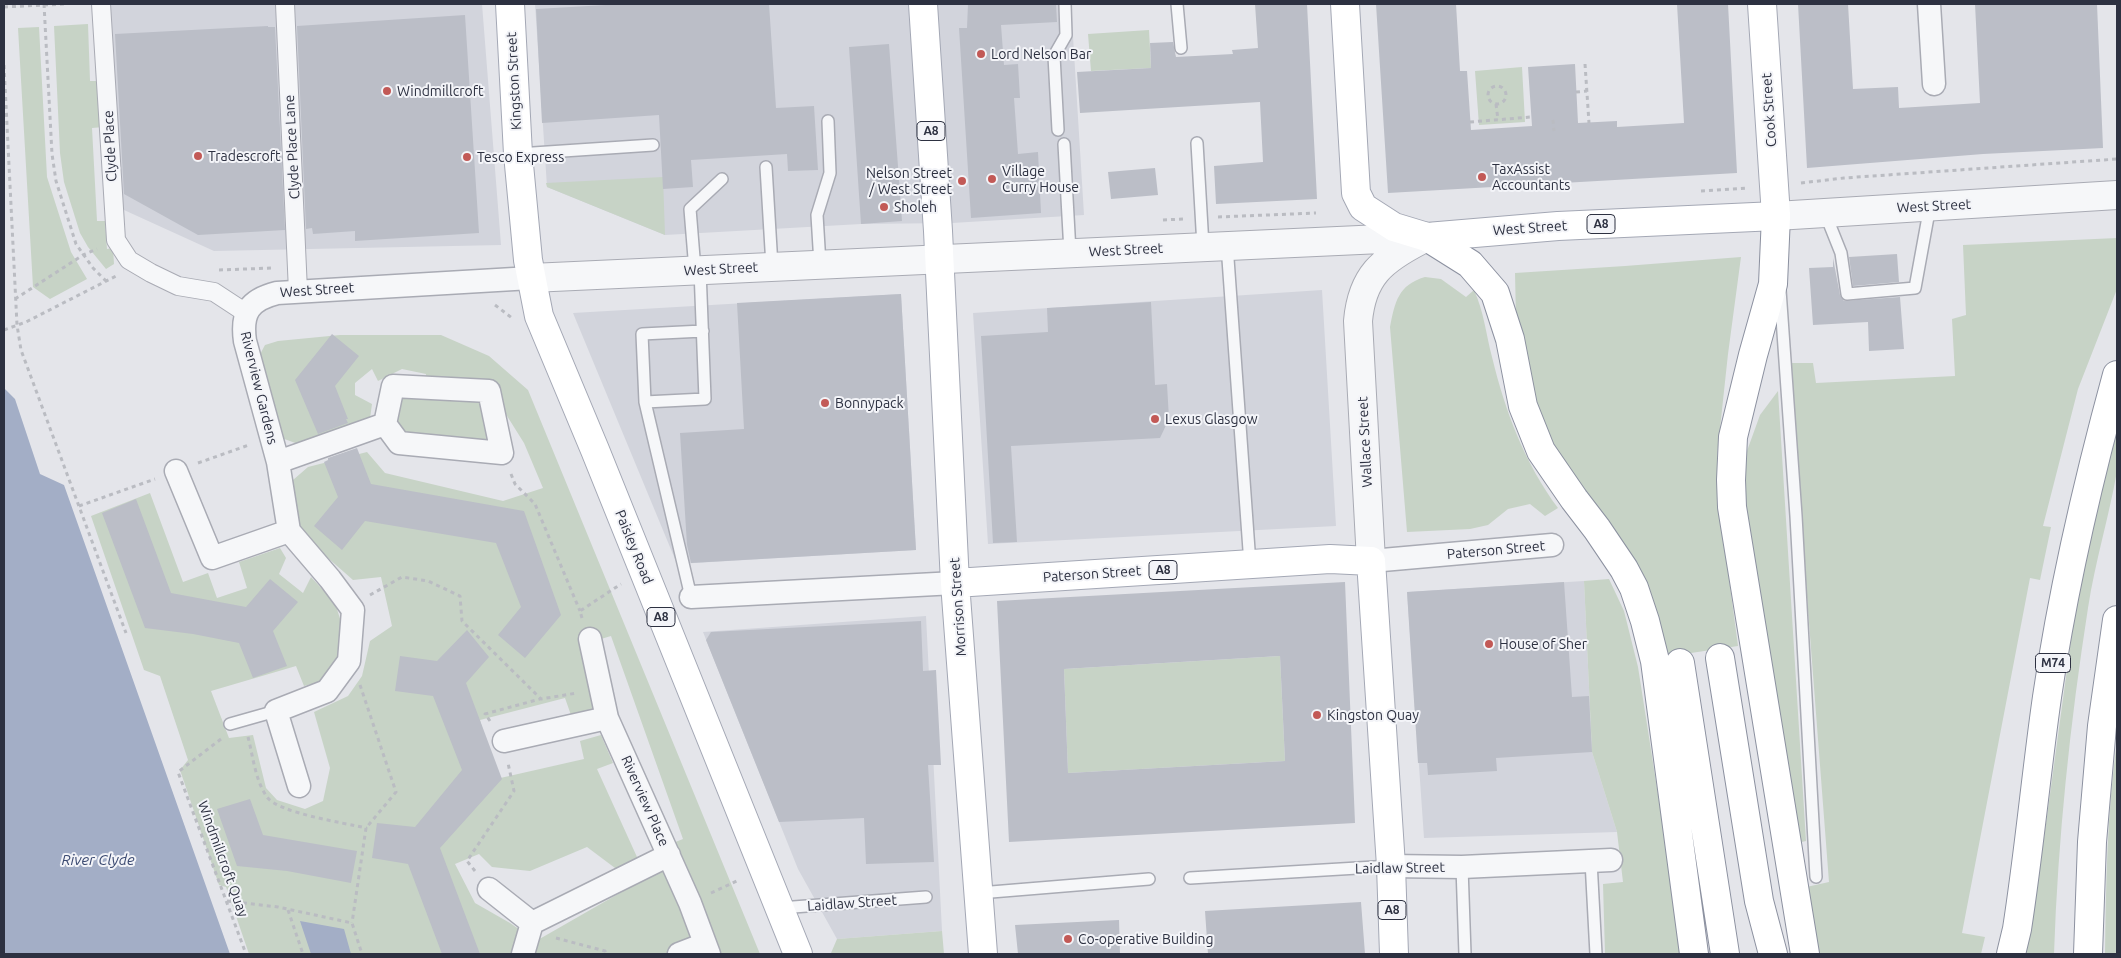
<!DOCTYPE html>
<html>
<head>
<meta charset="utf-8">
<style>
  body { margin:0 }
  #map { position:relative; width:2121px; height:958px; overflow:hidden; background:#e4e5ea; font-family:Ubuntu,sans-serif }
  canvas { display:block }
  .frame { position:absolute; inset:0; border:5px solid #2d3141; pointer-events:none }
</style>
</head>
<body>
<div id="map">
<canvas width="2121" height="958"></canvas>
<div class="frame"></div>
</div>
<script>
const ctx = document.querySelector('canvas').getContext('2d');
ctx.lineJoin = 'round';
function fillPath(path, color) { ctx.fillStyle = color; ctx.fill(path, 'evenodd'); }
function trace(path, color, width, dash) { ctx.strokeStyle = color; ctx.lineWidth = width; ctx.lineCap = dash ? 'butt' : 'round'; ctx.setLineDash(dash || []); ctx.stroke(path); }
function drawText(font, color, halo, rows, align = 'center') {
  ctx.font = font + ' Ubuntu,sans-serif'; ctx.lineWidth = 4; ctx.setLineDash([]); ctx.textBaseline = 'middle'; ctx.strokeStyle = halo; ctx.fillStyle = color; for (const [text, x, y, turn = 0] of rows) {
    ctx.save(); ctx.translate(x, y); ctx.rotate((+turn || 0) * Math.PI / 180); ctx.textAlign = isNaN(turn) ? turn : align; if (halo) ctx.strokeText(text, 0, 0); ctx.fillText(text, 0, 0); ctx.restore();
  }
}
fillPath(new Path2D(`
  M103,4H482L501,245L214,251L113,205Z
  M535,4H1071L1084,215L952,223L861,224L665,235L547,187Z
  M1322,290L1336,526L988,544L973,313Z
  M901,294L916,550L677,564L573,313Z
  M1584,581L1592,752L1617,832L1424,838L1407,592Z
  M926,616L942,931L837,939L798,869L703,632Z`), '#d2d4dc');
fillPath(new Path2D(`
  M88,24L90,81H101L104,127L92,128L97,221H105L107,249L113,248L114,264L106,269L88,247L80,233L64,182L60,153L54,26Z
  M39,27L47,177L71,252L87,279L50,299L33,287L18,28Z
  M1149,30L1151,68L1091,71L1088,34Z
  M1522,67L1525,122L1479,125L1475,71Z
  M663,177L665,235L547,187L546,183Z
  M2117,238V289L2078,389L2043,526L2051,527L2040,580L2030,578L1962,933L1985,937L1981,954H1811L1802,888L1829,882L1789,363H1813L1816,383L1955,376L1952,319L1966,315L1963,245Z
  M1741,257L1728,354L1717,456L1726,556L1738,646L1664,657L1540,426L1516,319L1515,273L1625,266Z
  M1425,277L1441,279L1466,297L1474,290C1484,312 1486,334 1492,357C1505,411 1525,464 1558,508L1545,516L1530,504L1508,509L1488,525L1470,529L1407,532L1390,327C1395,302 1398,285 1425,277Z
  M340,335H441L489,356L528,390L760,954H249L226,887L219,885L180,770L188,760L160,676L144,670L91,516L150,493L183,582L208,573L217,598L247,588L239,562L280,548L286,558L279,574L303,593L311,577L335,603L343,628L337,659L319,682L304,686L296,666L211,691L229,738L253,735L266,788L277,800L305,809L323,801L330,768L314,712L348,696L362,676L370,641L392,626L381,577L353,580L303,536L291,503L293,480L308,467L367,452L385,473L503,501L543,488L524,443L497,400L483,462L386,440L396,390L424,394L426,374L402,369L378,381L372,369L355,383V395L372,404L368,433L298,444L279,437L257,360L265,345L278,341ZM611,636L683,839L637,857L597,769L613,763L601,735L580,741L584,759L496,779L480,720L565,698L572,718L598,713L581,645ZM587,847L615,868L625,890L536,941L510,923L475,903L455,864L479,854L492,867L530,871Z
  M1778,391L1806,841L1797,843L1743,505V462L1760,415Z
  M2117,407C2117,428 2120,451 2117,471C2109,517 2095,562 2088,608C2070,723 2058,838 2054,954H2025L2035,904L2078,589Z
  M1609,579L1624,611L1638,667L1683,954H1605L1603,884L1623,882L1617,832L1592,752L1584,581Z
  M1280,656L1285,761L1068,773L1064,669Z
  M2117,742V954H2105C2106,884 2107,812 2117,742Z
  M942,931L944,954L831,953L837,939Z`), '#c7d3c6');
fillPath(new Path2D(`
  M4,388L15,399L40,474L64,485L230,954H4Z
  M300,921L344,929L351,954H311Z`), '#a3aec6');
fillPath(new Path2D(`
  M623,4H769L776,108L814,106L818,170L788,171L787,154L691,160L693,187L663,189L659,115L542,123L536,9Z
  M968,4H1056L1057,22L1001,25L1004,65L1018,64L1020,98H1014L1018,154L1038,152L1041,213L971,218L959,28H967Z
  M1255,4H1307L1317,199L1216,204L1214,166L1263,162L1260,102L1080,113L1077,72L1151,68L1150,43L1173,42L1176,57L1233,54L1232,50L1258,48Z
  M1376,4H1456L1460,71H1467L1471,130L1532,126L1528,67L1575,64L1578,123L1617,121V127L1684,123L1677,4H1728L1737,173L1388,193Z
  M1798,4H1848L1853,89L1898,87L1899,108L1980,103L1975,4H2097L2103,148L1983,154L1807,168Z
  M465,15L479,233L355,241V231L313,234L312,228L306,229L297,26Z
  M268,26V27H275L285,230L198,235L124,194L115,34Z
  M889,44L902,221L861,224L849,47Z
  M1155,168L1158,195L1111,199L1108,172Z
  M1897,254L1899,282L1853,286L1849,257Z
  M1833,258L1840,295L1844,301L1900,297L1904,349L1869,351L1868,322L1813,325L1809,268L1833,267Z
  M901,294L916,550L691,563L687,545L680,433L744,429L737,303Z
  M1151,302L1155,385L1167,384L1169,419L1160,438L1011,446L1017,542L993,543L981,336L1048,332L1047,308Z
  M332,334L359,356L335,386L348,419H346L348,423L318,434L295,380Z
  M357,448L371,484L524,511L561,615L525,658L498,635L521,607L496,543L365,521L342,550L314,526L338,497L324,462L328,460V458Z
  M136,499L171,593L246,607L270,579L298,602L273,631L287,666L253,678L239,643L193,634L145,628L102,513Z
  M1345,582L1355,823L1009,842L997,601ZM1280,656L1285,761L1068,773L1064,669Z
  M1564,582L1572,697L1589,696L1592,752L1496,758L1497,771L1428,775L1427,763H1418L1407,592Z
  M921,621L923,671L936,670L941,765H928L934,862L866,864L864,818L779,822L706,640L711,632Z
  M467,630L489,657L466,683L502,779L440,848L480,954H442L408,864L372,858L377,823L415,827L462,770L433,696L395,691L400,656L437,661Z
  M250,799L263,835L357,851L351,883L287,871L237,866L217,809Z
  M1361,902L1365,954H1208L1205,911Z
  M1119,920L1120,954H1018L1015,925Z`), '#bbbec7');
const service = new Path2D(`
  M1177,4L1181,48
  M1058,130L1054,56L1066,35L1065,4
  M1197,143L1203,246
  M1064,144L1070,252
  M518,154L653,145
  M766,167L772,266
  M1825,213L1841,253L1847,294L1915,288L1930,206
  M1227,245L1250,564
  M820,264L817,215L830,173L828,121
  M695,270L690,209L722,179
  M700,270L705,399L645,402L642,334L703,331
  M1780,290L1796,516L1816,877
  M645,402L691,597
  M230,724L276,711
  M1591,861L1596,954
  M1462,867L1465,954
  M1190,878L1391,866
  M979,893L1149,879
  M780,908L926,897`);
const pedestrian = new Path2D(`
  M101,4L116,240L129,260L151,273L178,286L214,292L246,313
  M285,4L298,291`);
const minor = new Path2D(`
  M1929,4L1934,84
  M278,462L385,424L393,386L489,391L502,453L399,443L385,424
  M176,471L212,558L289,531
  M1371,561L1552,545
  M691,597L955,583
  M590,639L607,718L690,903L709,954
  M504,741L607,718
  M299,786L276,711L327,691L349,661L353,610L330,579L289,531L278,462L245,341C241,313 249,300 277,293L531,278
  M1391,866L1462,867L1611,860
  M489,889L532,923
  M523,954L532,923L669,855
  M679,954L705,944`);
const tertiary = new Path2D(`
  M1776,216L2117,195
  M531,278L1425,237
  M1371,561L1358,321C1362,276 1382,260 1421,240`);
const primary = new Path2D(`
  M510,4L518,154L528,260L539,316L595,450L798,954
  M923,4L938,231L955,583L983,954
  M1345,4L1356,193L1363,207L1394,227L1427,237L1558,226L1776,216L1762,4
  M955,583L1330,559L1371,561L1391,866L1394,954`);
const motorway = new Path2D(`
  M1776,216L1773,284L1753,355L1733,437L1731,480L1732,507L1805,954
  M1427,237L1470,264L1495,293L1510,339L1523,406L1541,451L1574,499L1597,529L1624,569L1634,588L1645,621L1655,661L1694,954
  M1720,658L1759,901L1773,954
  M1680,663L1725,954
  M2011,954L2017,929C2029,852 2036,774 2047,697C2063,588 2088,481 2117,375
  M2088,954L2092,842L2102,726L2117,620`);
trace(service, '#a9abb4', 14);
trace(pedestrian, '#a9abb4', 20);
trace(minor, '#a9abb4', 25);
trace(tertiary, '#a9abb4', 30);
trace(primary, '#a4a8b5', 30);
trace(motorway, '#8c91a0', 30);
trace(new Path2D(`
  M44,4L52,154L56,181L76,244L93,268L106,281
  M4,7L65,4
  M1585,64L1589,123
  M4,65L17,325L21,350L126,633
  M1488 95a9 9 0 1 1 18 0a9 9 0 1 1-18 0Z
  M1576,92L1587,91
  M1496,104L1498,120
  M1553,120L1554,131
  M1470,122L1531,117
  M1801,183L1844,178L2117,159
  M1701,191L1747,188
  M1218,217L1316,213
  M1163,220L1184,219
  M219,270L273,268
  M15,299L83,255L97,249
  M495,305L512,318
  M4,330L26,322L116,276
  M198,463L249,445
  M511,474L515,484L535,504L580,611
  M79,506L155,479
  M370,595L402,577L428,581L460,596L462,621L541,699L577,693
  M582,618L580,611L621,584
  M360,685L396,792L366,828
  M490,721L485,714L540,699
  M248,737C253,756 255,780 267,797C278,813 345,823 366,828L352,923
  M221,739L178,772L246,954
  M475,871L467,861L514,791L508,763
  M711,893L739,880
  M227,901L278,907L352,923L362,954
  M288,910L303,954
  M556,938L605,951L606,954`), '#babcc2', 3, [4, 4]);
trace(service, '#f6f7f9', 11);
trace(pedestrian, '#f6f7f9', 18);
trace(minor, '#f6f7f9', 22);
trace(tertiary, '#f6f7f9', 28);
trace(primary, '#fff', 28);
trace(motorway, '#fff', 28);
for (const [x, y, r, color] of [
  [981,54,5,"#c25956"],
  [387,91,5,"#c25956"],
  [198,156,5,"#c25956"],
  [467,157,5,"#c25956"],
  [1482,177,5,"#c25956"],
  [992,179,5,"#c25956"],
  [962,181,5,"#c25956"],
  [884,207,5,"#c25956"],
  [825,403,5,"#c25956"],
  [1155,419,5,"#c25956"],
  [1489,644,5,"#c25956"],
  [1317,715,5,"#c25956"],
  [1068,939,5,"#c25956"]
]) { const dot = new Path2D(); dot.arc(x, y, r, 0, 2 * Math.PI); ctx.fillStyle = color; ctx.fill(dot); trace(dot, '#f3f4f8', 2); }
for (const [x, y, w] of [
  [931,131,28],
  [1601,224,28],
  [1163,570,28],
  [661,617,28],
  [2053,663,35],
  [1392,910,28]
]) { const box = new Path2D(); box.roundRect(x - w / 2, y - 9.5, w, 19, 4); ctx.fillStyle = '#f3f4f8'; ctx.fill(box); trace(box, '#2d3141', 1); }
drawText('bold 12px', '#2d3141', null, [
  ["A8",931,131],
  ["A8",1601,224],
  ["A8",1163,570],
  ["A8",661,617],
  ["M74",2053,663],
  ["A8",1392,910]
]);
drawText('14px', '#2d3141', '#f3f4f8', [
  ["Lord Nelson Bar",991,54],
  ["Windmillcroft",397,91],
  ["Tradescroft",208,156],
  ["Tesco Express",477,157],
  ["TaxAssist",1492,169],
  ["Accountants",1492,185],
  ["Village",1002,171],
  ["Curry House",1002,187],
  ["Nelson Street",952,173,"right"],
  ["/ West Street",952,189,"right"],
  ["Sholeh",894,207],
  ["Bonnypack",835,403],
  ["Lexus Glasgow",1165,419],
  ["House of Sher",1499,644],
  ["Kingston Quay",1327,715],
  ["Co-operative Building",1078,939]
], 'left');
drawText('14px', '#2d3141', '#f3f4f8', [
  ["Kingston Street",514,81,-93],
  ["Cook Street",1769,110,-94],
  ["Clyde Place",110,146,-93],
  ["Clyde Place Lane",292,147,-93],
  ["West Street",1934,206,-3],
  ["West Street",1530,228,-4],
  ["West Street",1126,250,-3],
  ["West Street",721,269,-3],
  ["West Street",317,290,-4],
  ["Riverview Gardens",259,388,76],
  ["Wallace Street",1365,442,-93],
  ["Paisley Road",634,547,68],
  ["Paterson Street",1496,550,-5],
  ["Paterson Street",1092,574,-4],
  ["Morrison Street",958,607,-94],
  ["Riverview Place",645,801,66],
  ["Windmillcroft Quay",223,859,70],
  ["Laidlaw Street",1400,868,-1],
  ["Laidlaw Street",852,903,-4]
]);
drawText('italic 15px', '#3b4a71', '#f3f4f8', [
  ["River Clyde",98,860]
]);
</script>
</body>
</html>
